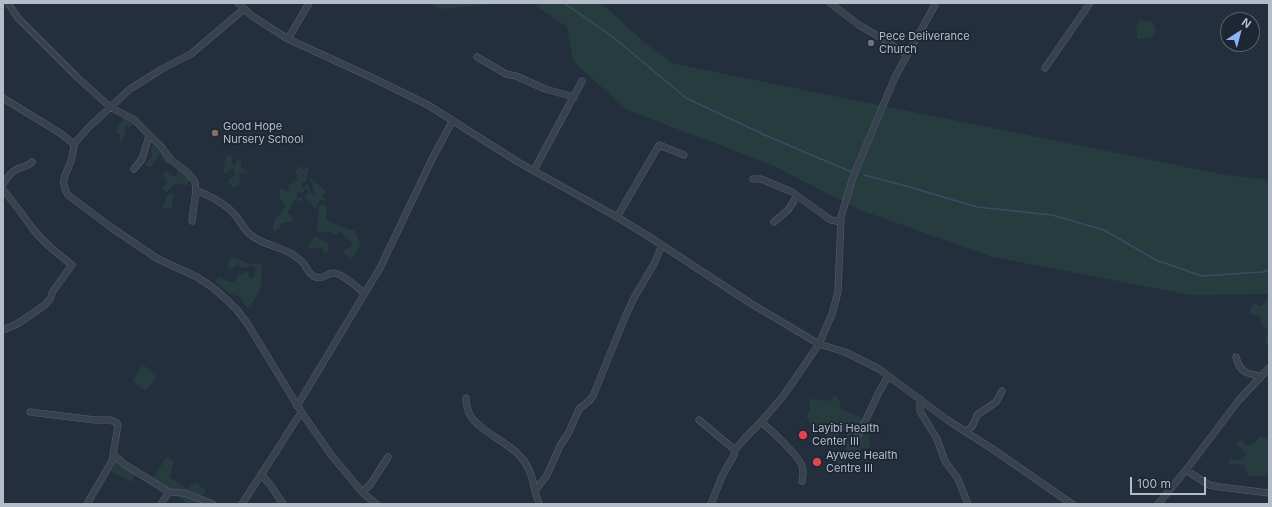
<!DOCTYPE html>
<html>
<head>
<meta charset="utf-8">
<style>
  body { margin:0 }
  #map { position:relative; width:1272px; height:507px; overflow:hidden; background:#242f3e; font-family:Inter,sans-serif }
  canvas { display:block }
  .frame { position:absolute; inset:0; border:4px solid #b4bcc9; pointer-events:none }
  .north { position:absolute; left:1220px; top:12px; width:40px; height:40px; box-sizing:border-box; background:#1d2633; border:1px solid #59626f; border-radius:50%; rotate:36deg; font-size:11px; font-weight:700; line-height:16px; text-align:center; color:#b4bcc9 }
  .north::after { content:''; display:block; margin:auto; width:14px; height:18px; background:#8ab4f8; clip-path:polygon(50% 0,100% 100%,50% 72%,0 100%) }
  .scale { position:absolute; left:1130px; top:477px; width:76px; height:18px; box-sizing:border-box; border:2px solid #b4bcc9; border-top:0; padding-left:5px; font-size:12px; line-height:14px; white-space:nowrap; color:#b4bcc9; -webkit-text-stroke:3px #1d2633; paint-order:stroke }
</style>
</head>
<body>
<div id="map">
<canvas width="1272" height="507"></canvas>
<div class="frame"></div>
<div class="north">N</div>
<div class="scale">100 m</div>
</div>
<script>
const ctx = document.querySelector('canvas').getContext('2d');
ctx.lineJoin = 'round';
function fillPath(path, color) { ctx.fillStyle = color; ctx.fill(path, 'evenodd'); }
function trace(path, color, width, dash) { ctx.strokeStyle = color; ctx.lineWidth = width; ctx.lineCap = dash ? 'butt' : 'round'; ctx.setLineDash(dash || []); ctx.stroke(path); }
function drawText(font, color, halo, rows, align = 'center') {
  ctx.font = font + ' Inter,sans-serif'; ctx.lineWidth = 3.5; ctx.setLineDash([]); ctx.textBaseline = 'middle'; ctx.strokeStyle = halo; ctx.fillStyle = color; for (const [text, x, y, turn = 0] of rows) {
    ctx.save(); ctx.translate(x, y); ctx.rotate((+turn || 0) * Math.PI / 180); ctx.textAlign = isNaN(turn) ? turn : align; if (halo) ctx.strokeText(text, 0, 0); ctx.fillText(text, 0, 0); ctx.restore();
  }
}
fillPath(new Path2D(`
  M429,3H502L440,9Z
  M532,3H601L642,40L671,63L1225,175L1269,180V294L1191,295L993,257L860,210L770,164L627,110L573,61L567,27Z
  M1140,20L1153,22L1156,33L1150,38L1138,39L1136,28Z
  M126,114H131L143,125L141,130L134,125L128,128L127,124L124,128L126,133L123,136L124,139L122,142L119,140L120,135L116,133V130Z
  M154,142L166,150L172,156V160L167,165L161,158L162,154L161,153L151,167L144,165L152,156L151,150Z
  M231,155L233,165L235,166L236,161L241,160V166L248,171L247,174L242,173L239,177L241,180L239,185L234,188L228,183V180L235,175L233,168L226,173L223,172L226,156Z
  M302,166L303,170L306,167L309,169V170L307,177L305,178L308,180L301,184L305,191L301,194L300,191L298,192L297,197L300,198L301,197L303,199L302,202L297,199L292,201V204L288,212L293,218L292,222C276,221 284,227 274,232C270,221 279,216 285,207L280,198L279,191L282,188L285,192L289,189L288,185C298,182 299,181 295,170Z
  M167,171L173,176H176L178,171H186L191,178L186,186L180,183L172,186L167,192L161,190L167,182L163,173Z
  M310,177C313,182 321,185 327,193L323,194V196L326,198C325,201 323,200 320,200L317,206L314,208L311,204L312,202L306,200L305,196L309,192L304,187L306,185L308,184L310,191L315,196L313,186L310,181Z
  M173,193L172,208L163,209L162,205H165L166,196Z
  M323,204L327,208L326,220L342,227L355,231L358,238L360,247L351,260L342,250L350,248L353,243L340,232L334,235L329,231L319,233L316,227L319,221L317,217L319,213V205Z
  M315,236L329,244L327,246L329,248L327,253H323V249L317,247L312,249L309,248V245Z
  M231,257L239,259L249,264H262C261,285 263,293 247,308L241,297L230,294L215,282L218,277L229,282H234L238,276L248,271L249,278H253L256,268L251,266L240,268L238,264L230,270L228,267Z
  M1269,297V347L1265,342L1268,330L1261,323L1260,316L1249,313L1253,303L1261,306Z
  M142,364L157,376L146,391L133,382Z
  M837,395L842,410L860,417L870,436V446L866,449L863,448L858,451L855,458L850,457L840,465L832,468L830,465L846,447L847,431L840,430L838,439H827L812,426L806,416L810,410L809,399L828,401Z
  M1260,436L1269,440V476H1248L1244,465L1229,464V459L1242,460L1246,454L1236,444L1241,440L1247,446L1255,443Z
  M166,457L174,461L170,477L187,489L195,483L206,490L196,504H188L153,479Z
  M117,460L137,472L131,482L111,471Z`), '#263c3f');
trace(new Path2D(`
  M564,3L613,37L686,98L767,136L854,173
  M864,175L906,186L977,207L1052,215L1104,230L1156,260L1202,276L1262,272L1269,270`), '#394c67', 1.5);
const street = new Path2D(`
  M8,3L18,18L78,78L110,107L135,120L145,131L160,145L171,160L186,171L193,179L195,182L196,190L192,221
  M238,3L252,16L288,39L375,79L428,105L518,162L617,217L648,236L750,303L819,344L845,352L879,369L946,419L991,448L1072,504
  M830,3L859,25L883,39L907,55
  M288,39L309,3
  M477,57L506,74L516,76L545,89L574,97
  M1045,68L1090,3
  M3,98L60,133L74,144C74,149 73,153 72,157C68,174 58,178 68,195L112,228L158,259L197,277L212,287L226,299L237,310L247,323L302,413L332,456L362,492L376,504
  M74,144L88,128L130,89L162,69L191,54L244,9
  M134,169L142,159L149,136
  M534,170L582,81
  M753,179H761L792,192L828,218L831,220L841,222
  M3,184C7,179 10,172 17,169C23,166 27,167 32,162
  M3,190C14,202 23,216 33,229C44,243 58,254 72,265L53,291L50,299L45,305L17,324L3,330
  M196,190C209,196 225,203 234,214C241,221 243,229 251,235C263,245 279,246 292,254C296,257 301,260 304,264C307,269 309,273 313,276C323,281 325,273 333,273C342,273 358,288 364,293
  M617,217L659,145L684,155
  M774,222L788,210L797,196
  M1236,357C1240,372 1246,374 1261,376
  M466,398C466,403 467,408 469,413C476,429 507,442 519,455C529,465 533,478 535,491
  M920,399V411L937,439L945,461L958,479L968,504
  M297,406L380,268L432,159L453,120
  M30,412L95,420H110L117,423L118,425L112,461L87,504
  M699,420L735,450
  M761,422C771,430 798,455 802,466C804,471 803,476 802,481
  M966,432L973,425L977,415L996,402L1002,391
  M859,434L879,392L888,376
  M114,455L124,464L169,492L184,493L213,504
  M1186,470L1209,485L1220,487L1269,493
  M261,474L271,486L283,504
  M362,492L370,485L388,457
  M161,504L169,492
  M242,504L279,447L296,420L302,413
  M539,504L535,491L547,475L560,446L569,432L579,409L589,401L593,396L625,317L635,296L654,264L662,245
  M711,504L722,476L734,455L735,450L746,437L761,422L784,395L819,344L832,314L838,292L841,217L853,177L895,77L936,3
  M1158,504L1186,470L1239,400L1269,368`);
trace(street, '#565f6c', 7);
trace(street, '#38414e', 6);
for (const [x, y, r, color] of [
  [871,43,4,"#6b7280"],
  [215,133,4,"#8d6e63"],
  [803,435,5,"#e0444e"],
  [817,462,5,"#e0444e"]
]) { const dot = new Path2D(); dot.arc(x, y, r, 0, 2 * Math.PI); ctx.fillStyle = color; ctx.fill(dot); trace(dot, '#1d2633', 1.5); }
drawText('11px', '#b4bcc9', '#1d2633', [
  ["Pece Deliverance",879,37],
  ["Church",879,50],
  ["Good Hope",223,127],
  ["Nursery School",223,140],
  ["Layibi Health",812,429],
  ["Center III",812,442],
  ["Aywee Health",826,456],
  ["Centre III",826,469]
], 'left');
</script>
</body>
</html>
